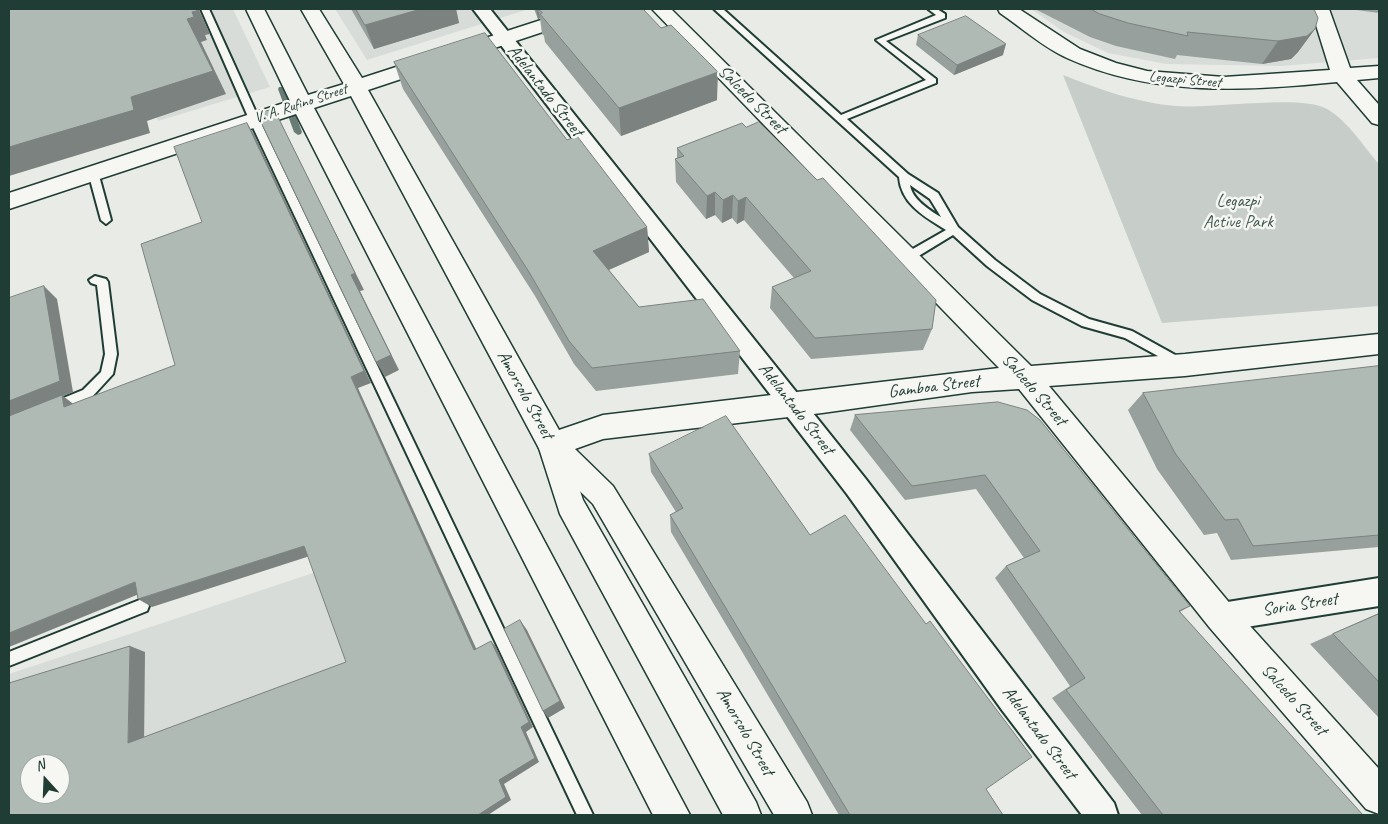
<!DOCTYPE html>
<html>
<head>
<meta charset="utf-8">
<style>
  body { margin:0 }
  #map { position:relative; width:1388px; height:824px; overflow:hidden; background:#e9ebe7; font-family:Caveat,sans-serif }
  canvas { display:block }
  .frame { position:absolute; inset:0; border:10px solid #1f3d34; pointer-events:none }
  .north { position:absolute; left:20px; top:754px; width:50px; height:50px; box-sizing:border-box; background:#f6f6f2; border:1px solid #a0aca6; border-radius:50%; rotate:340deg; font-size:14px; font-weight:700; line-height:20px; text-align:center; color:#1f3d34 }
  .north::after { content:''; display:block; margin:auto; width:18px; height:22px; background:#1f3d34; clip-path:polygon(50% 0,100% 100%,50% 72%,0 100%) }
</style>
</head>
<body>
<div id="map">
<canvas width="1388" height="824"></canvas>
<div class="frame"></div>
<div class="north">N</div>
</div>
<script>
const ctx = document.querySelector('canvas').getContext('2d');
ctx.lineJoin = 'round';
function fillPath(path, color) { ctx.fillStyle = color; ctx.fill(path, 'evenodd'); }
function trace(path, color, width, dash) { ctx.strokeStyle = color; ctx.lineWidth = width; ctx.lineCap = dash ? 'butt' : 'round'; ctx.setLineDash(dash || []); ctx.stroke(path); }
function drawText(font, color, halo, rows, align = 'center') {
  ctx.font = font + ' Caveat,sans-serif'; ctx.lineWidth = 5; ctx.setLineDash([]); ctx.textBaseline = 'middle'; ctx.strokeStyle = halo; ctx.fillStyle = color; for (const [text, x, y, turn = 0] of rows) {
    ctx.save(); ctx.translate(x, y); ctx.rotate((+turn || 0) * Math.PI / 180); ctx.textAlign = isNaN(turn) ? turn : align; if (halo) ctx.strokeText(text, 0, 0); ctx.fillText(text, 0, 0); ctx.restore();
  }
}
fillPath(new Path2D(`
  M123,9H233L270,87L158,121Z
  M335,9H529L367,60Z
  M1031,9H1379V58L1281,66L1166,64L1108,53L1064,32Z
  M319,571L410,815H9V674ZM30,764H60V794H30Z`), '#d8dcd8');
fillPath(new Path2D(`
  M1063,75C1098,89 1138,103 1176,106C1212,109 1301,94 1327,109C1348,121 1364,147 1379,164V306L1162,323Z`), '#c7cec9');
fillPath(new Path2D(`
  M279,87H285L286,89L302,132L301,134L298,135L294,132L278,89Z`), '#687c75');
const service = new Path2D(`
  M201,9H209L259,119L593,815H577L249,119Z
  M714,9H723L841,115L926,80L876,40L936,15L928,9H937L945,14V18L886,41L936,79V83L847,119L908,174L938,193L958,227L995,260L1040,294L1089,319L1132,331L1186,361L1188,364L1186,367H1178L1125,338L1082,326L1032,300L987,266L953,235L912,260H904L903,257L904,254L946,230C925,217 901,204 899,177ZM910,185L930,199L941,217C929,210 912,199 910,185Z
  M93,169L98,172L111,220L106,224L101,220L88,172Z
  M95,276L106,279L108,282L117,354L113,374L91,398L55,412L51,411L49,407L51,403L83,390L101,372L105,354L97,285L91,283L89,280Z
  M142,599L147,601L149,606L147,611L9,666V652Z`);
const minor = new Path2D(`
  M473,9H490L865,478L1114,803L1118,815H1082L1002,710L847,494Z
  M1379,578V606L1221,631L1211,627L1206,617L1211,607L1221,603Z`);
const tertiary = new Path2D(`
  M246,9H264L308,95L344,84L301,9H319L362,78L575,9H602L600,13L368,90L559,430L603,415L999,368L652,9H671L1031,366L1185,354L1379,334V354L1185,376L1049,386L1232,606L1379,769V814L1366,809L1210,628L1019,389L972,392L822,413L603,439L575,449L613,486L807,802L812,815H774L593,504L542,454L351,96L314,108L690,815H653L296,114L9,209V193L290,101Z
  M998,9H1019L1080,49L1116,63L1147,71L1224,77L1330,70L1311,9H1329L1350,68L1379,66V78L1357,80L1379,105V125L1372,123L1337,82C1245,91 1153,97 1067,58C1043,47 1022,28 1000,13Z`);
const motorway = new Path2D(`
  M552,433L562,436L583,500L756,802L761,815H723L560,514L538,445L542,436Z`);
trace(service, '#1f3d34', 4);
trace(minor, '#1f3d34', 4);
trace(tertiary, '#1f3d34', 3);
trace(motorway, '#1f3d34', 3);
fillPath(service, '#f6f6f2');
fillPath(minor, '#f6f6f2');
fillPath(tertiary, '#f6f6f2');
fillPath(motorway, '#f6f6f2');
fillPath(new Path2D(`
  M351,9H456L459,23L374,49Z
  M534,9H643L717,100L621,136L545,42L544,36L542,34L540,18L538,19Z
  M1035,9H1314L1315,29L1298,52L1291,59L1262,64L1177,55L1175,59L1116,46L1090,37Z
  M1349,9H1379V13Z
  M918,35L1003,55L954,75L916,45Z
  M394,62L567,140L647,227L649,252L609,270L639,307L740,351L738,374L596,391L574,364L535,296L403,89Z
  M677,148L932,329L923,350L811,359L770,308L772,287L794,278L744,220L737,224L732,218L722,223L715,215L706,219L676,182L675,159L677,158Z
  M1379,366V547L1231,560L1217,533L1204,535L1157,469L1128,410L1143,393Z
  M998,402L1190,606L1180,612L1363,815H1142L1052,698L1070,686L995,578L1006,566L1024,558L976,489L905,500L850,430L855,415Z
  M649,454L986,789L1003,815H839L671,532L670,515L676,512L651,472Z
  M1379,613V718L1310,644Z`), '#97a09c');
fillPath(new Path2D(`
  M196,9H200L199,10L210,34L205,35L207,40L201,42L226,94L147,121L150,133L9,176V147L131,97L192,12Z
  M421,9H456L459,23L374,49L365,25Z
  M536,9H538L540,18L538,19Z
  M1315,29L1298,52L1291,59L1262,64L1278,41Z
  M1006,44L1003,55L954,75L957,65Z
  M718,72L717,100L621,136L619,108Z
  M274,109L364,290L360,291L399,370L385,377L376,362L351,275Z
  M247,123L255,136L371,383L358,388L480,657L474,650L351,377Z
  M715,192V215L706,219L707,196Z
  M733,195L732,218L722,223L723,200Z
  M746,197L744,220L737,224L738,201Z
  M647,227L649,252L597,275L593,251Z
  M44,286L57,299L73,392L63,396L76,406L9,418V401Z
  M304,546L313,555L152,607L138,599Z
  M135,582L149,590L9,647V633Z
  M520,620L527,630L565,708L548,718L543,711Z
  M491,641L496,647L533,727L526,732L539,762L504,784L511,800L488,815H478L499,780Z
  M130,646L145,652L144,747L128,743Z`), '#7b827f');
const building = new Path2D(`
  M9,9H196L197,11L192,12L194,17L187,19L213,71L131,97L134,110L9,147Z
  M356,9H421L365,25Z
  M539,9H643L661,28L671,25L718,72L619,108L540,14L542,13Z
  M1091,9H1314L1318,18L1315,29L1307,36L1278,41L1187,32L1188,36L1128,23L1100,14Z
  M966,16L1006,44L957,65L918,35Z
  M485,33L567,140L577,136L647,227L593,251L639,307L703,299L740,351L592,368L569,341L529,272L394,62Z
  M274,109L355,273L351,275L391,355L376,362L257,114Z
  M759,122L817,180L823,178L936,300L932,329L815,338L772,287L811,271L746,197L738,201L733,195L723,200L715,192L707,196L675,159L684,156L677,148L742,123L746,127Z
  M247,123L364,371L351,377L474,650L491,641L529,722L521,727L535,758L499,780L506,797L478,815H9V683L130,646L128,743L346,662L304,546L138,599L135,582L9,633V416L62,395L64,407L175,365L141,244L202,222L174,147ZM30,764H60V794H30Z
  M44,286L60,381L9,401V298Z
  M1379,366V535L1253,546L1238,519L1225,520L1175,453L1143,393Z
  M998,402L1027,410L1040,420L1190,606L1179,611L1363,815H1163L1066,690L1085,678L1006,566L1040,551L985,475L912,486L855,415Z
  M726,416L810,535L845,515L926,624L930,621L1032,757L986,789L1003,815H850L670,515L683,508L649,454Z
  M1379,614V682L1333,634Z
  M520,620L560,701L543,711L504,629Z`);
fillPath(building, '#b0bab5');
trace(building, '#7b827f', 1);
drawText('15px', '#1f3d34', '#f6f6f2', [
  ["Legazpi Street",1185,80,5],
  ["V. A. Rufino Street",301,104,-18]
]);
drawText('18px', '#1f3d34', '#f6f6f2', [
  ["Adelantado Street",545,91,52],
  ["Salcedo Street",752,100,45],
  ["Gamboa Street",934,387,-7],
  ["Salcedo Street",1034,390,49],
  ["Amorsolo Street",525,395,61],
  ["Adelantado Street",796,409,52],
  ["Soria Street",1300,605,-9],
  ["Salcedo Street",1294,700,48],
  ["Amorsolo Street",745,732,60],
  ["Adelantado Street",1039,733,53]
]);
drawText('18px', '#415a52', '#f6f6f2', [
  ["Legazpi",1238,201],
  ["Active Park",1238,222]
]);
</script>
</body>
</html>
